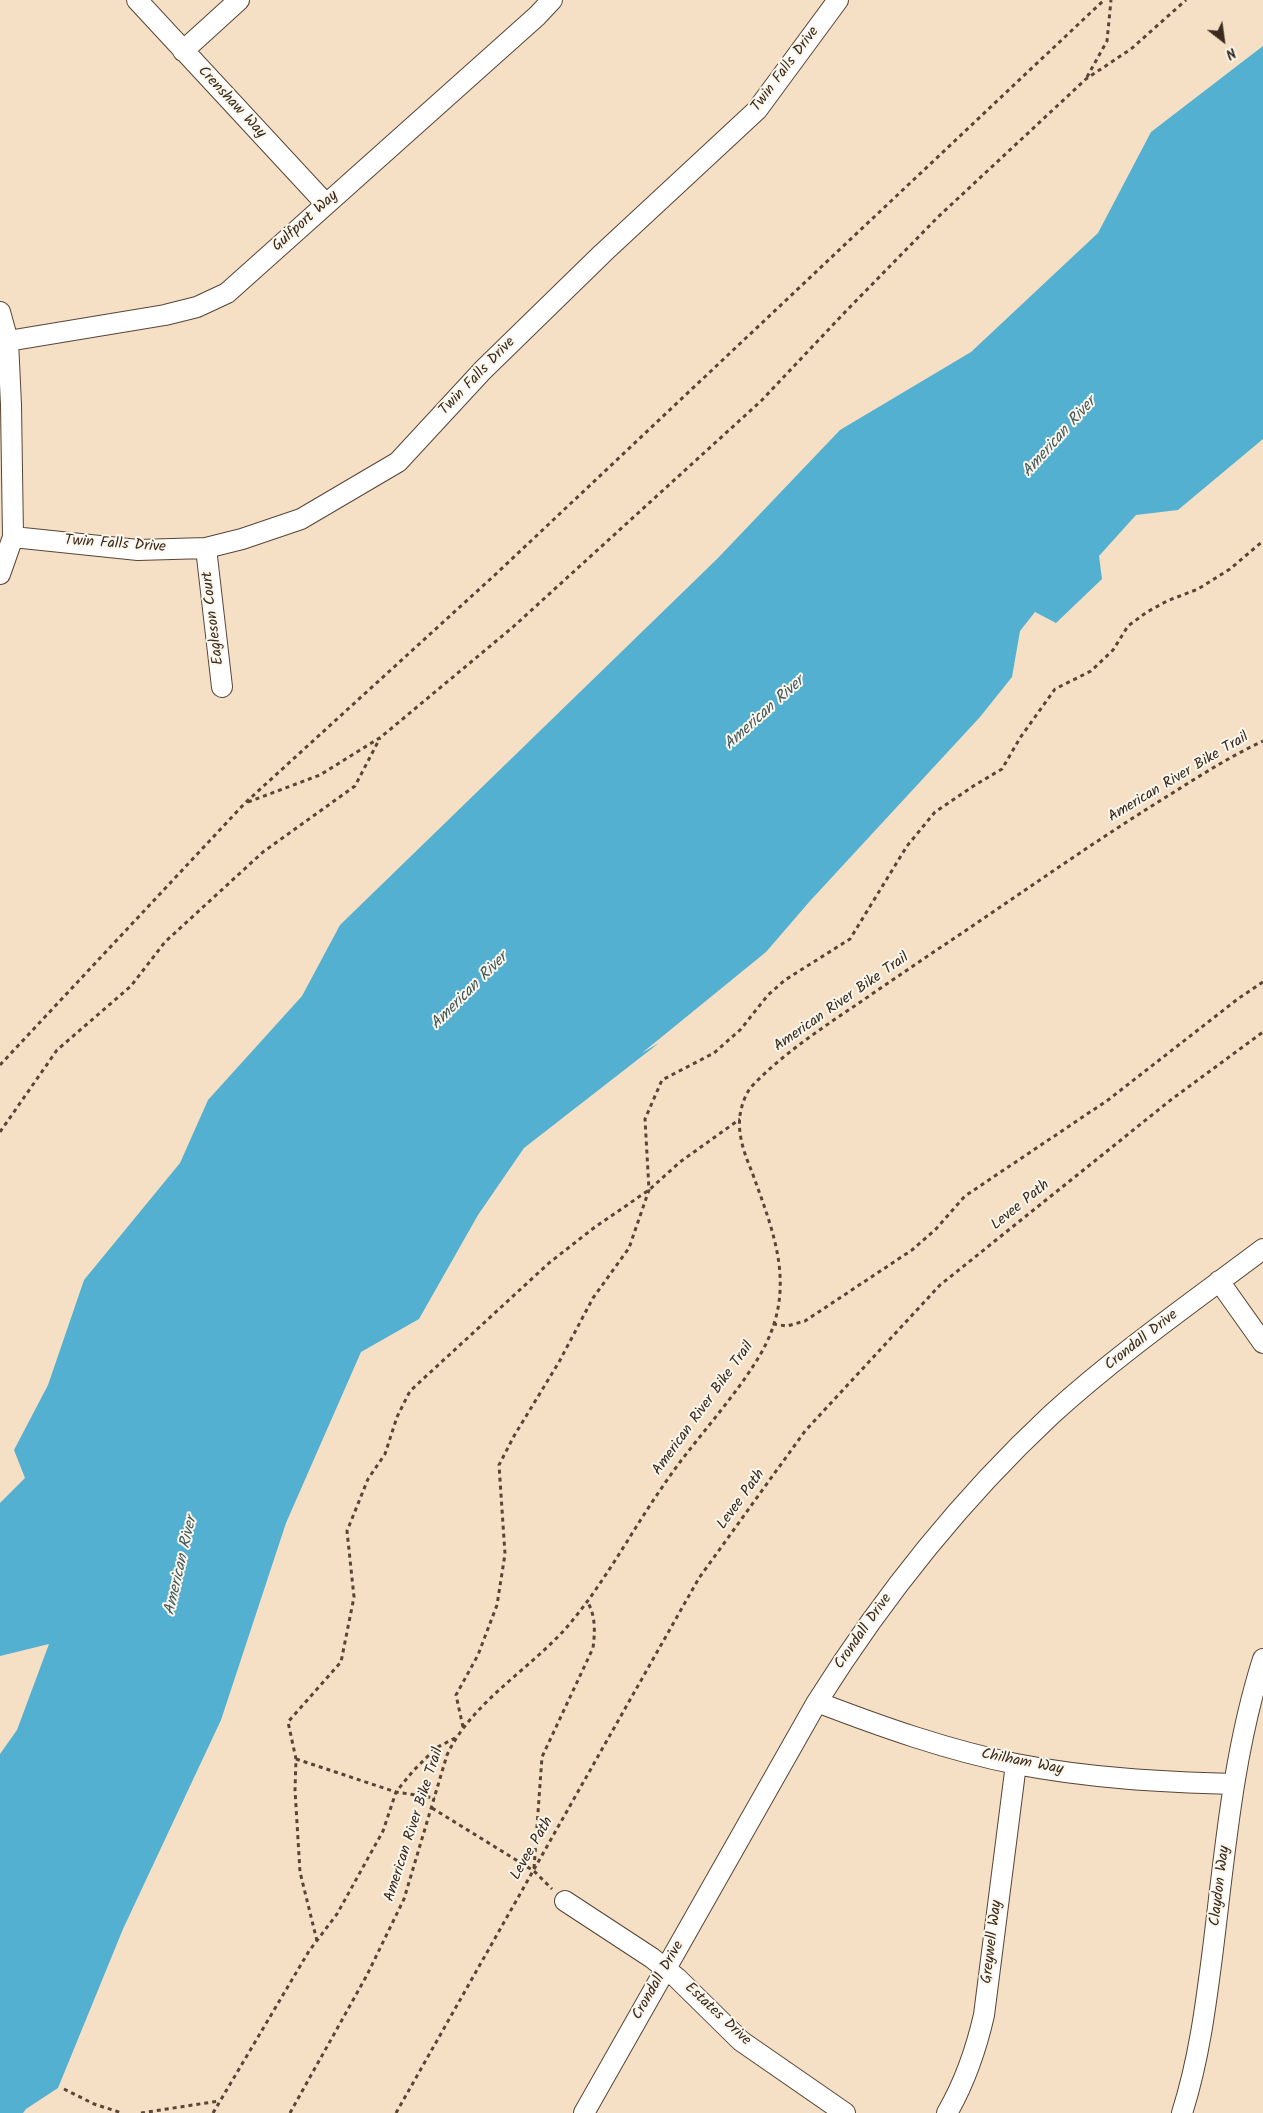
<!DOCTYPE html>
<html>
<head>
<meta charset="utf-8">
<style>
  body { margin:0 }
  #map { position:relative; width:1263px; height:2113px; overflow:hidden; background:#f5e0c5; font-family:Kalam,sans-serif }
  canvas { display:block }
  .north { position:absolute; left:1198px; top:15px; width:50px; height:50px; -webkit-text-stroke:4px #fbf7ec; paint-order:stroke; rotate:150deg; font-size:14px; font-weight:700; line-height:20px; text-align:center; color:#3b2a1e }
  .north::after { content:''; display:block; margin:auto; width:18px; height:22px; background:#3b2a1e; clip-path:polygon(50% 0,100% 100%,50% 72%,0 100%) }
</style>
</head>
<body>
<div id="map">
<canvas width="1263" height="2113"></canvas>
<div class="north">N</div>
</div>
<script>
const ctx = document.querySelector('canvas').getContext('2d');
ctx.lineJoin = 'round';
function fillPath(path, color) { ctx.fillStyle = color; ctx.fill(path, 'evenodd'); }
function trace(path, color, width, dash) { ctx.strokeStyle = color; ctx.lineWidth = width; ctx.lineCap = dash ? 'butt' : 'round'; ctx.setLineDash(dash || []); ctx.stroke(path); }
function drawText(font, color, halo, rows, align = 'center') {
  ctx.font = font + ' Kalam,sans-serif'; ctx.lineWidth = 4; ctx.setLineDash([]); ctx.textBaseline = 'middle'; ctx.strokeStyle = halo; ctx.fillStyle = color; for (const [text, x, y, turn = 0] of rows) {
    ctx.save(); ctx.translate(x, y); ctx.rotate((+turn || 0) * Math.PI / 180); ctx.textAlign = isNaN(turn) ? turn : align; if (halo) ctx.strokeText(text, 0, 0); ctx.fillText(text, 0, 0); ctx.restore();
  }
}
fillPath(new Path2D(`
  M1263,46V439L1178,510L1136,515L1099,556L1102,579L1056,623L1035,612L1020,631L1012,677L980,717L810,901L766,952L642,1053L659,1043L524,1148L478,1215L419,1319L361,1352L286,1523L221,1720L123,1929L58,2088L26,2109L23,2113H0V1754L17,1730L49,1644L0,1656V1503L25,1478L14,1450L48,1385L84,1280L180,1163L208,1100L302,996L340,925L717,559L840,430L971,352L1098,233L1151,132Z`), '#53b0d1');
const minor = new Path2D(`
  M137,0L326,204
  M183,51L239,0
  M0,312L8,341L11,405L13,537L0,574
  M8,341L165,315L197,307L227,293L537,16L552,0
  M13,537L138,550L206,548L242,539L301,519L398,462L483,370L603,253L757,110L838,0
  M206,548L222,687
  M1219,1281L1263,1343
  M817,1702C882,1727 947,1750 1016,1764C1088,1778 1161,1782 1234,1784
  M565,1901L652,1958L677,1978L741,2041L845,2113
  M584,2113L817,1702C883,1597 960,1500 1051,1415C1117,1355 1191,1303 1263,1249
  M947,2113C965,2082 976,2050 984,2015L1016,1764
  M1182,2113C1199,2060 1206,2004 1213,1949C1225,1852 1233,1753 1263,1659`);
trace(minor, '#574537', 22);
trace(new Path2D(`
  M1087,77L1107,41L1111,0
  M248,802L320,775L381,737L513,627L761,401L847,310L938,217L1086,79L1131,49L1186,0
  M0,1065L245,803L497,573L1104,0
  M0,1132L57,1050L131,986L165,942L263,852L355,786L380,738
  M773,1324L787,1326L805,1321L912,1250L936,1229L965,1196L1108,1100L1239,998L1263,982
  M463,1727L456,1695L478,1655L497,1605L505,1554L499,1465L514,1436L559,1362L593,1298L629,1248L649,1190L645,1119L662,1080L714,1053L741,1029L768,995L785,980L850,939L907,846L935,812L975,785L1002,769L1020,738L1055,689L1091,671L1113,650L1128,626L1147,612L1167,601L1198,589L1230,569L1263,541
  M296,1759L396,1792L435,1798
  M432,1808L534,1871L552,1889
  M534,1868L542,1757L593,1648C595,1632 596,1616 587,1601
  M317,1941L300,1872L295,1790L296,1759L288,1722L341,1662L354,1597L347,1531L368,1479L385,1454L397,1417L410,1391L549,1263L595,1227L649,1190L680,1162L740,1119
  M64,2089L94,2104L122,2113
  M141,2113L219,2101
  M213,2113L309,1951L337,1914L383,1831L396,1792L413,1771L436,1748L455,1738
  M290,2113L367,1975L404,1899L447,1755C472,1702 529,1670 567,1627C604,1584 631,1532 663,1486C693,1441 732,1402 760,1355C798,1290 775,1236 752,1172C744,1153 736,1131 741,1110C743,1101 747,1091 753,1085C784,1053 822,1028 859,1003C894,979 929,955 965,931C1033,885 1101,837 1171,794C1201,775 1231,756 1263,741
  M396,2113L699,1578L805,1431L940,1285L1172,1099L1263,1032`), '#574537', 3, [4, 4]);
trace(minor, '#fff', 20);
drawText('15px', '#3b2a1e', '#fbf7ec', [
  ["Twin Falls Drive",786,70,-53],
  ["Crenshaw Way",231,103,47],
  ["Gulfport Way",306,222,-42],
  ["Twin Falls Drive",478,377,-46],
  ["Twin Falls Drive",115,545,4],
  ["Eagleson Court",214,618,-97],
  ["American River Bike Trail",1179,778,-31],
  ["American River Bike Trail",842,1003,-35],
  ["Levee Path",1021,1206,-39],
  ["Crondall Drive",1142,1341,-38],
  ["American River Bike Trail",704,1409,-54],
  ["Levee Path",742,1500,-54],
  ["Crondall Drive",864,1632,-55],
  ["Chilham Way",1022,1763,11],
  ["American River Bike Trail",415,1825,-72],
  ["Levee Path",533,1849,-60],
  ["Claydon Way",1221,1886,-83],
  ["Greywell Way",993,1942,-83],
  ["Crondall Drive",659,1981,-60],
  ["Estates Drive",717,2015,43]
]);
drawText('italic 16px', '#43595d', '#fbf7ec', [
  ["American River",1060,438,-48],
  ["American River",765,714,-42],
  ["American River",470,992,-45],
  ["American River",182,1566,-77]
]);
</script>
</body>
</html>
